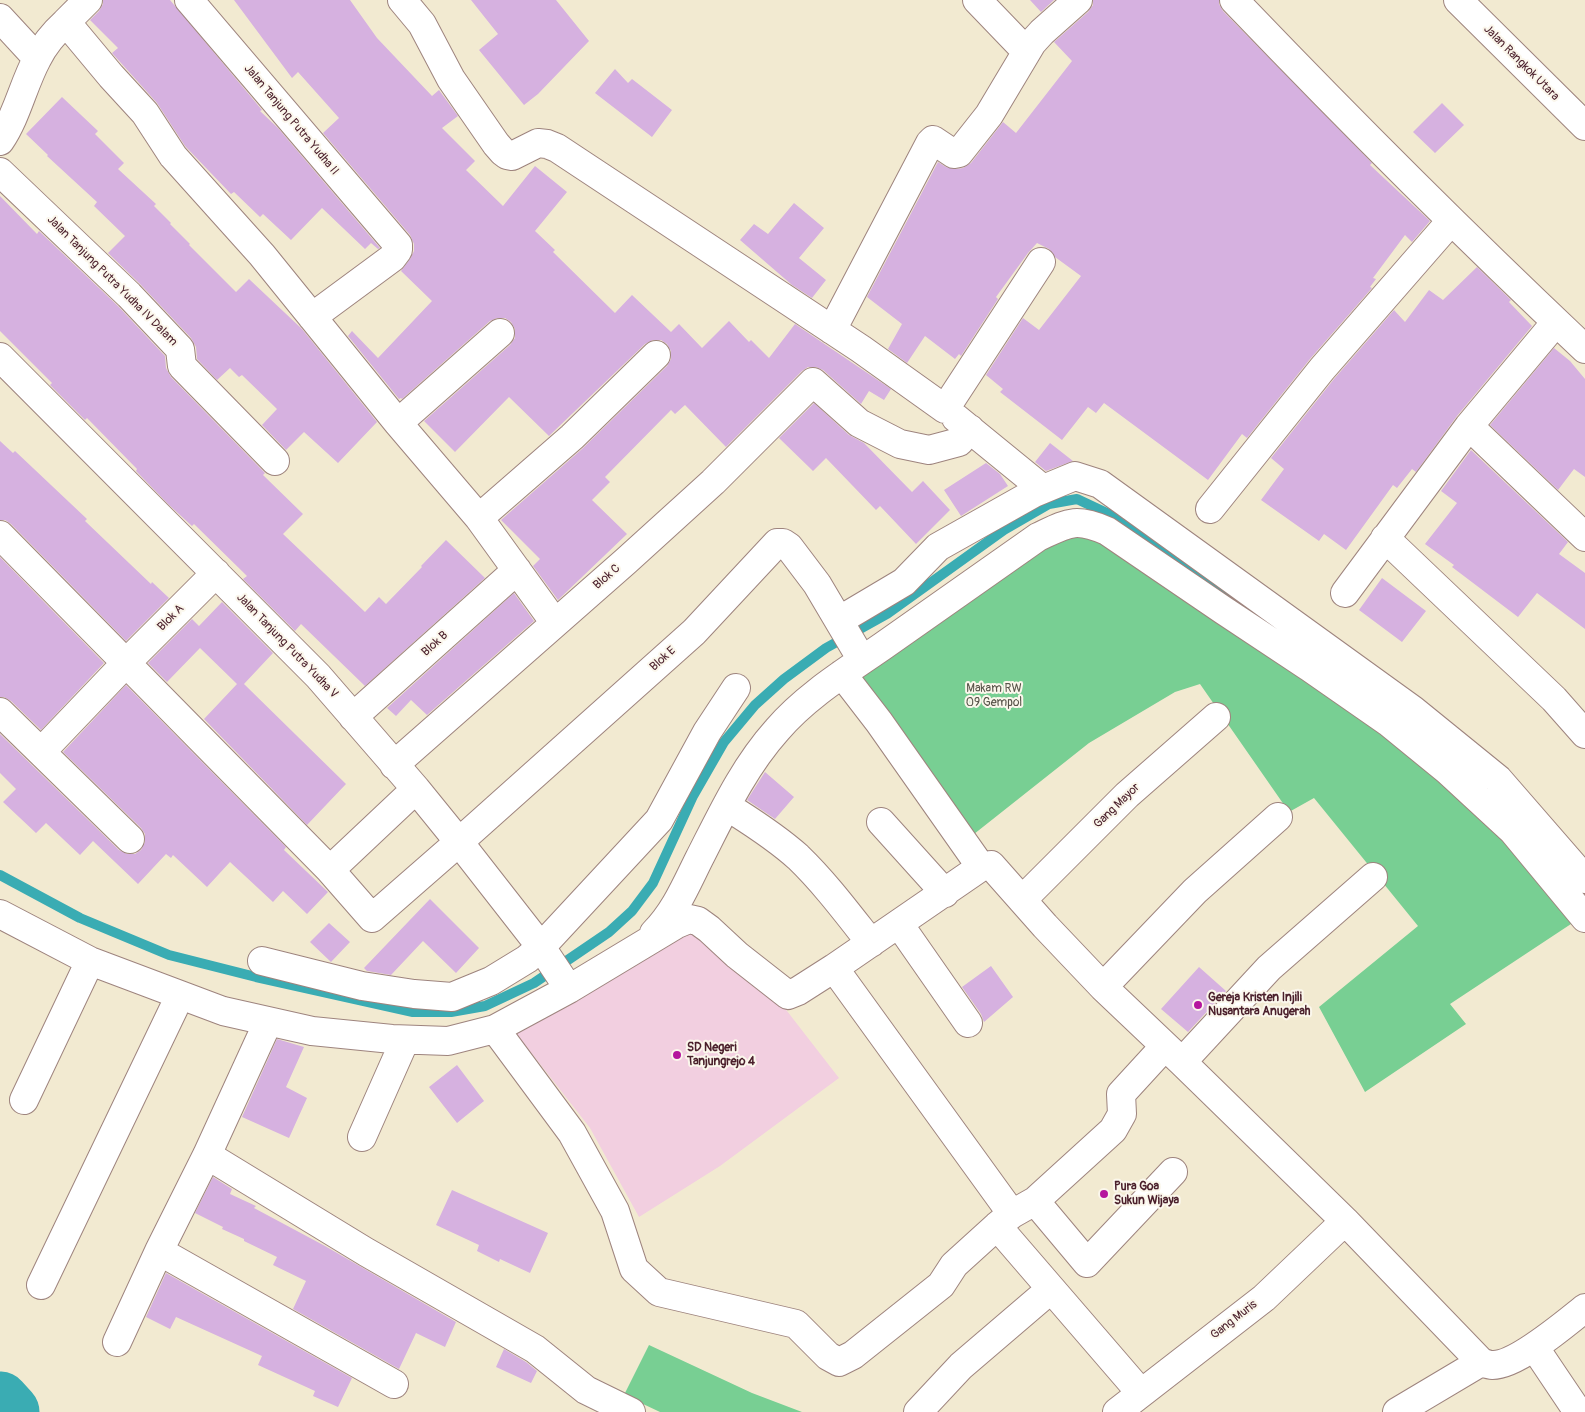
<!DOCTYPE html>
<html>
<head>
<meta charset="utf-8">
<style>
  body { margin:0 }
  canvas { display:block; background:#f2ead1 }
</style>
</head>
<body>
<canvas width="1585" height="1412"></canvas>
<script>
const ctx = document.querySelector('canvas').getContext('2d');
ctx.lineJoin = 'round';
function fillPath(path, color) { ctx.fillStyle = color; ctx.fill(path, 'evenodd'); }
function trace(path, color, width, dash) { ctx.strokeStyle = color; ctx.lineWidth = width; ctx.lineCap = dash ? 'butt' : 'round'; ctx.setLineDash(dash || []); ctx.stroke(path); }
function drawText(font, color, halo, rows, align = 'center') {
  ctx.font = font + ' Pangolin,sans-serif'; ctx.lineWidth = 4; ctx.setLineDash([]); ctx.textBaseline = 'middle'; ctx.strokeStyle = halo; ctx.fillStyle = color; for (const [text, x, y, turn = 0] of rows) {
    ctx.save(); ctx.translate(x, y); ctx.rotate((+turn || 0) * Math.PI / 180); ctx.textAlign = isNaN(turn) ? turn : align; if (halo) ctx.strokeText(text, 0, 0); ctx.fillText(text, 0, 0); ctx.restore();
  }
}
fillPath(new Path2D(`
  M693,927L780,1002L839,1078L720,1166L639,1217L590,1128L515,1032Z`), '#f2cfe0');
fillPath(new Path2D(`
  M1072,537L1094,539L1389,732L1512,843L1574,922L1450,1004L1466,1024L1365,1092L1319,1007L1418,926L1314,798L1289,812L1200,684L1175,692L1089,743L969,838L856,679L1035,554Z
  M649,1345L752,1393L802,1412H660L624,1395Z`), '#78cf93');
trace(new Path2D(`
  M0,875L80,918L169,955L256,977L413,1012H451L485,1006L534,983L609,932L632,911L653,883L693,796L724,742L755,705L784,679L826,648L887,614L1004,530L1049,504L1077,499L1111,515L1151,540L1242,603`), '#3aacb3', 10);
trace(new Path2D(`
  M0,1401L10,1412`), '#3aacb3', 59);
fillPath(new Path2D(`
  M103,0H170L262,110L260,111L278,128L380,248L378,249L371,243L365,249L322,208L291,240L263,214L260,217L234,192L231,194L185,146L157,103L112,53L118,48L90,20L99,11L103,4Z
  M234,0H350L377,38L432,96L439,90L458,116L442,128L475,161L466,170L503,206L535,166L567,192L535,231L555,250L553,252L615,313L632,295L671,332L679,324L702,348L729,321L749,342L751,340L769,358L795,324L891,389L884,400L869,391L861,404L823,370L816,367H808L802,371L726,447L685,405L675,414L671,410L605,477L610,482L592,500L627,534L558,600L533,566L540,559L501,520L582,449L667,366L671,359V351L667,344L661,340H653L645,344L549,436L509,397L455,452L424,421L510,345L515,338V329L511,322L505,318H497L490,321L402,399L401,398L399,399L348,336L352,331L378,358L432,301L401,271L410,259L414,251V244L410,235L323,133L339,118L298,72L292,78Z
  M471,0H556L589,41L538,94L524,105L479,50L498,34Z
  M1030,0H1054L1041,12Z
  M1093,0H1219V4L1223,11L1372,163L1370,165L1430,221L1412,242L1405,235L1373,278L1376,279L1370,287L1372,288L1310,359L1247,438L1242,434L1208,480L1104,403L1096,413L1088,407L1062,440L1000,392L1003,389L986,375L1023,318L1039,330L1081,276L1055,257L1049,249L1037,243L1028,253L996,297L998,299L961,356L959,354L955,359L925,336L907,363L888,349L902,324L867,297L938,162L946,167L956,169L963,168L971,163L1003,122L1016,133L1072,61L1054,42L1088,12L1093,5Z
  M615,69L628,83L632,79L672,110L652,137L595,93Z
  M62,97L98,131L95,134L124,163L118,169L156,204L154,206L171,223L170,224L190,244L189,245L236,292L249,279L302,329L377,422L338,463L304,432L286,450L262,425L277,409L242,375L239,377L230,368L217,380L197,359L196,347L191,338L140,284L108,253L125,236L94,206L97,202L47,156L48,155L26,134Z
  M1442,103L1464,125L1435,153L1413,132Z
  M0,196L37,234L39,231L118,306L165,356L166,368L171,377L265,473L263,475L303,514L283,534L365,612L379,597L386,604L422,567L421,566L446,540L485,578L365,686L301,624L295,631L243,579L247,576L194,524L192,526L169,505L136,471L137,469L87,418L85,420L50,385L52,383L0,331Z
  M794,203L824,228L799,258L826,280L812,298L792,285L740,240L754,224L768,234Z
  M1477,267L1511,300L1509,302L1532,326L1457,416L1416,472L1412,469L1397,488L1393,485L1346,550L1324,534L1319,541L1261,500L1284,469L1271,458L1334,379L1394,310L1405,322L1429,290L1443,300Z
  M1554,348L1570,361L1585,379V477L1574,469L1558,490L1490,425Z
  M814,403L849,435L864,443L912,492L923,481L950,510L916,544L880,506L876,510L826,458L813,471L779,438Z
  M0,441L13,453L15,451L87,519L85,521L151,584L152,582L169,598L126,641L11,524L5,520H0Z
  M1050,443L1073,461L1046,471L1035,462Z
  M1471,450L1568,542L1559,554L1585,573V629L1537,593L1518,617L1452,567L1454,565L1425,544L1457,503L1441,491Z
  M986,463L1000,474L1008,486L961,516L944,490Z
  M0,557L104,663L41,730L11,701L4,697H0Z
  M1382,578L1426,611L1402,642L1359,610Z
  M514,593L534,621L427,715L411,700L396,716L387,708Z
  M222,602L273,653L244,684L346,784L307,825L204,719L237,684L200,648L167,682L148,663L192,619L199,626Z
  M126,685L286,847L284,850L328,892L307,914L283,891L273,902L230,862L207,887L173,855L171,858L166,854L138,884L93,841L80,855L46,823L36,833L3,802L16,789L0,773V734L119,850L127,854H135L141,850L145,842V834L141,828L63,752Z
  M765,772L794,797L775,819L747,800Z
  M430,899L479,948L456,973L423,941L391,975L367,971L364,968Z
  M329,923L350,942L331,962L310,942Z
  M991,966L1013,997L984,1022L981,1014L962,987Z
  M1199,967L1226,991L1188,1032L1161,1009Z
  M277,1039L304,1047L286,1087L307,1098L289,1138L242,1117Z
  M457,1065L484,1101L457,1123L429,1087Z
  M213,1177L232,1189L230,1194L256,1206L254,1208L325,1246L456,1322L445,1347L416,1333L399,1369L293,1309L306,1281L273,1265L277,1257L244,1241V1239L222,1229L223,1227L195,1213Z
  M452,1190L548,1233L530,1273L500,1259L499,1262L477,1251L479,1245L436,1225Z
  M166,1273L352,1378L338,1407L313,1396L315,1391L258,1365L262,1356L176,1317L170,1329L146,1317Z
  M504,1349L526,1362L537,1371L531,1383L496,1367Z`), '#d6b1e0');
const minor = new Path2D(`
  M189,0L398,245V250L392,258L312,317
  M402,0L422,24L451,79L496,144L503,152L507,155L512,156L538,143L547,144L557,148L861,349L945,409L1041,262
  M977,0L1026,51
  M1234,0C1348,119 1465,236 1585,349
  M1458,0L1585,126
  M0,18L37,58
  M66,22L88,0
  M0,141C17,116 23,85 37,59C44,45 55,32 66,22L111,76L145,113L173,156L262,255L398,423L479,518L572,437L656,355
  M0,172L129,295L180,349L182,366L275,461
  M832,330L930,143L933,140L954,154L959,153L989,115L1032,43L1042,32L1078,0
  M0,357L318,676L416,789L459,842L541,947L569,989
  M956,418L1043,489
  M398,423L500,333
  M1469,426L1585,537
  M1210,509L1322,369L1451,221
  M479,518L555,623
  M0,535L330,870L416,789
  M1385,538L1554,699L1585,734
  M1345,593L1469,426L1556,322
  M840,620L904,582L938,547L1034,493L1075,476L1100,484L1413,710L1498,779L1585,879
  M842,674L879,722L981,867
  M0,712L130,839
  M353,717L517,570
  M41,752L126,663L216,573
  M394,765L626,561L713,482L813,382L859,423L900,444L929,450L959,442L970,429
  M736,812C758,826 779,840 798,857C825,883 848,914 871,943
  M881,822L945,893
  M330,870L372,918L459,842L694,632L777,543H783L789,547L817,584L862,660
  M1022,900L1127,795L1216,717
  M0,914L90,961L223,1011L312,1031L392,1039L448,1041L495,1029L569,989L677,924L689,919L698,921L709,929L737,955L788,995L798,991L834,968L981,867L991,865L1045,926L1103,987L1182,1062L1345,1221L1481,1362C1484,1363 1489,1365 1492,1365C1516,1366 1566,1323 1585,1308
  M899,924L968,1023
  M654,933C675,912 686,885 699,859C722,814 743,768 777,730C806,696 847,671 883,646C935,609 987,573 1038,537C1068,523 1075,517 1107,531L1223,610L1309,667L1388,722L1448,771L1513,831L1585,918
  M262,961L362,986L414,994L452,997L491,981L527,959L541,947L659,820L707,732L736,688
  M834,968L1012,1214
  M1103,987L1195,891L1278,817
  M495,1029L572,1133L615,1211L634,1269L659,1292L796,1324L828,1356L839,1362L853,1355L941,1285L954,1265L997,1226L1012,1214L1035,1201L1113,1130L1122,1114L1121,1094L1165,1046
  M1182,1062L1269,968L1373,877
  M24,1100L90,961
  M362,1137L405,1040
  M207,1155L366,1252L535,1349L586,1390L631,1412
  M1035,1201L1087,1263L1173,1172
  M997,1226L1141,1393
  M159,1251L394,1384
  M41,1285L174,1008
  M117,1342L159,1251L207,1155L268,1022
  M1535,1348L1578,1412
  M918,1412L961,1366L1051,1289
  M1117,1412L1264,1298L1345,1221
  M1397,1412L1481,1362`);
trace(minor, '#9e847e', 30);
trace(minor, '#fff', 28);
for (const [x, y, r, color] of [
  [1198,1005,5,"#b5179e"],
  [677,1055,5,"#b5179e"],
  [1104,1194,5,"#b5179e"]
]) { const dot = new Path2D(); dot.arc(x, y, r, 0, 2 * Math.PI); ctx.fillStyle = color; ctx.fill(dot); trace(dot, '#fbf7ec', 2); }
drawText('12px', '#4a1f2b', '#fbf7ec', [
  ["Jalan Rangkok Utara",1521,63,45],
  ["Jalan Tanjung Putra Yudha II",291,120,50],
  ["Jalan Tanjung Putra Yudha IV Dalam",112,281,45],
  ["Blok C",607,577,-41],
  ["Blok A",171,618,-45],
  ["Blok B",435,644,-42],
  ["Jalan Tanjung Putra Yudha V",287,646,46],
  ["Blok E",663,659,-42],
  ["Gang Mayor",1117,806,-44],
  ["Gang Muris",1234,1320,-38]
]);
drawText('12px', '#58544a', '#fbf7ec', [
  ["Makam RW",994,689],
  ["09 Gempol",994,703]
]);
drawText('bold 12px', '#4a1f2b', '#fbf7ec', [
  ["Gereja Kristen Injili",1208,998],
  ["Nusantara Anugerah",1208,1012],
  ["SD Negeri",687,1048],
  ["Tanjungrejo 4",687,1062],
  ["Pura Goa",1114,1187],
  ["Sukun Wijaya",1114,1201]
], 'left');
</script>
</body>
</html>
